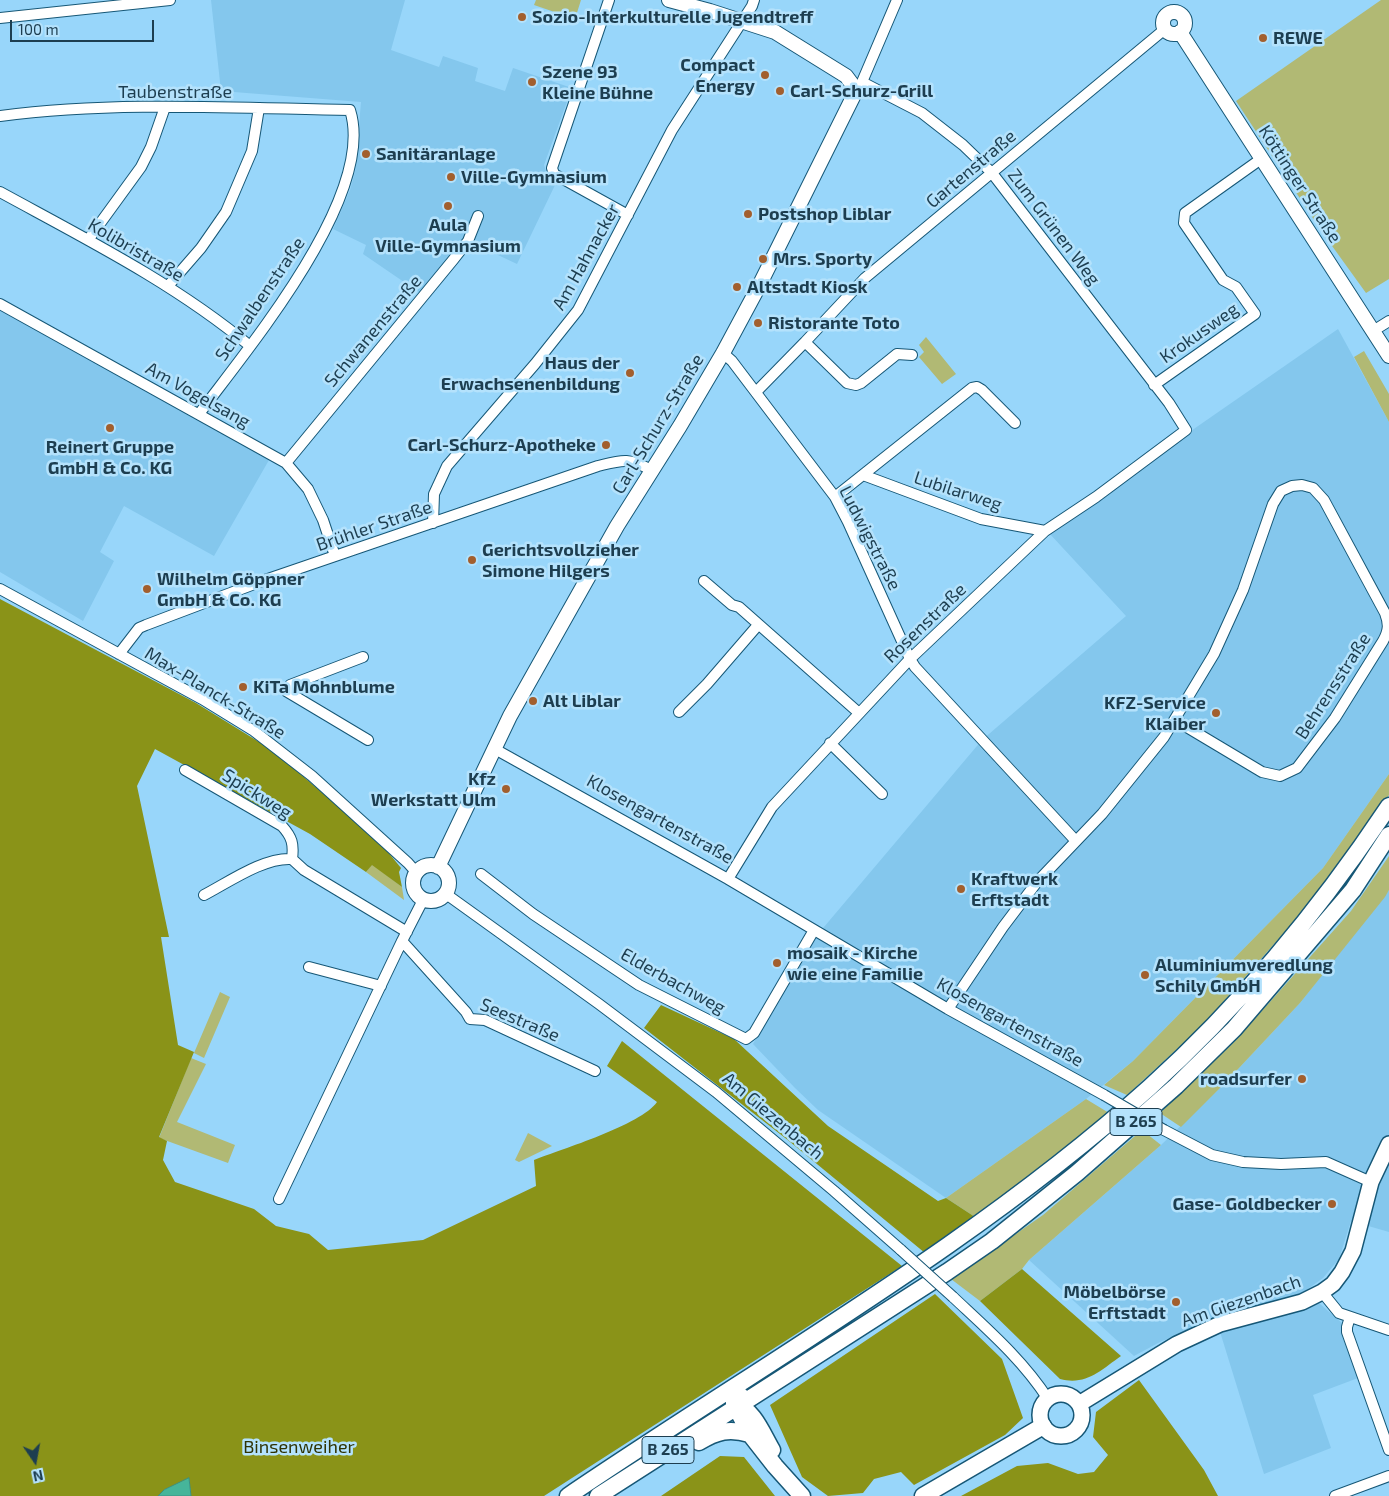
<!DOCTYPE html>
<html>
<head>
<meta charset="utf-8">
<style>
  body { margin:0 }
  #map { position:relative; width:1389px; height:1496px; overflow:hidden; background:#98d6fa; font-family:"Exo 2",sans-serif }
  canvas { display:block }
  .north { position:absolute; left:10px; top:1436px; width:50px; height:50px; -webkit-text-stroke:4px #b4e2fc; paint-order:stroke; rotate:168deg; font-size:14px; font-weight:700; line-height:20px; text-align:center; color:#1d3e50 }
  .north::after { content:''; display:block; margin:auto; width:18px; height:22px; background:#1d3e50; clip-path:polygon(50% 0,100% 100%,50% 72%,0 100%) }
  .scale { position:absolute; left:10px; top:20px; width:144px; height:22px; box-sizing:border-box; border:2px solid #1d3e50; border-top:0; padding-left:6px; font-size:15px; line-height:18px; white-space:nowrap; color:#1d3e50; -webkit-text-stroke:4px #b4e2fc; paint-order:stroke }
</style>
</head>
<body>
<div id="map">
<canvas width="1389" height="1496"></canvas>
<div class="north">N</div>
<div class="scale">100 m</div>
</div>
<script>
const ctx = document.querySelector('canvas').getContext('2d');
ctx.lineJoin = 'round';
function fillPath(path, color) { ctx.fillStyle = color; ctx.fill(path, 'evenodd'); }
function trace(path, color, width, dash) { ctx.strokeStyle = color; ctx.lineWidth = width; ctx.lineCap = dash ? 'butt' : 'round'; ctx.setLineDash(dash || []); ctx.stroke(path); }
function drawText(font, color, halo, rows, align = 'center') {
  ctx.font = font + ' "Exo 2",sans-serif'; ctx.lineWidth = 5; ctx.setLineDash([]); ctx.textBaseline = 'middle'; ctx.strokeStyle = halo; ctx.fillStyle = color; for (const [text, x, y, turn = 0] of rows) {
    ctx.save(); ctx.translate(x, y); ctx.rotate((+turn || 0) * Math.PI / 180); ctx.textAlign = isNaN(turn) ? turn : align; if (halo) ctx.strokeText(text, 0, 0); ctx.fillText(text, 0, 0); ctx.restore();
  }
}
fillPath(new Path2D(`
  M211,0H405L391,50L439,67L443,56L478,68L475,81L505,91L513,68L572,88L544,165L547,174L556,183L517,264L464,239L420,293L363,254L366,245L333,229L350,190L355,172L361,102L221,91Z
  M0,309L269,460L214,556L124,506L100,552L114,561L83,621L0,572Z
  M1338,329L1389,422V774L1323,868L1133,1061L1086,1099L946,1198L818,1110L795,1088L753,1044L813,940L982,740L1126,616L1049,533L1188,433Z
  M1389,890V1232L1351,1221L1339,1259L1323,1278L1305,1291L1342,1323V1336L1358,1378L1313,1395L1331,1448L1264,1474L1221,1335L1215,1319L1160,1342L1134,1356L1029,1260L1161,1145L1225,1083L1300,1003Z`), '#84c7ed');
fillPath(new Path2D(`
  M536,0H581L575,19L534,5Z
  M1381,0H1389V279L1366,293L1322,232L1236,101Z
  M926,337L956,374L942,384L919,357L924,352L919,345Z
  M1364,351L1389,394V422L1354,357Z
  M1389,774V795L1373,819L1297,918L1202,1026L1127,1095L1104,1085L1133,1061L1323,868Z
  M1389,856V890L1385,897L1300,1003L1225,1083L1181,1127L1160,1113L1235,1041L1351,911Z
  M372,864L402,887L404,900L366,872Z
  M220,992L230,997L204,1058L194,1053Z
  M191,1058L206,1064L177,1122L235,1145L228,1163L159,1138Z
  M1086,1099L1109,1113L975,1217L946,1198Z
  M1142,1130L1161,1145L1029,1260L1022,1269L980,1301L951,1279L1043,1215Z
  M528,1133L552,1146L519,1162L515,1160Z`), '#b1b974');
fillPath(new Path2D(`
  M0,599L196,703L272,750L338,806L388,852L401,868L399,872L402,887L372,865L366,872L310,834L155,749L137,786L169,937H161L178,1045L194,1052L159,1137L167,1141L163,1160L175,1182L254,1209L276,1226L309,1234L328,1250L423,1240L536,1186L534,1160C562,1149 641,1125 657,1102L607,1066L622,1041L902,1266L544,1496H191L189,1479L164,1490L158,1496H0Z
  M661,1005L734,1039L828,1126L938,1201L946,1198L975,1217L925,1253L789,1141L644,1028Z
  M1022,1269L1121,1356C1101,1370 1086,1386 1060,1379L980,1301Z
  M935,1294L1002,1359L1023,1418L1005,1435L914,1485L901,1472L874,1479L863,1493L828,1496L802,1477L770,1405Z
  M1139,1380L1204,1470L1218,1496H961L1017,1466L1048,1463L1078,1474L1094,1472L1108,1455L1093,1437L1096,1412Z
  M720,1456L744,1457L775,1496H661Z`), '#8a9318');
const water = new Path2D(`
  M189,1478L191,1496H158L164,1490Z`);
fillPath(water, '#46b59a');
trace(water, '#3a9184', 1);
const minor = new Path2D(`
  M609,0L552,168L554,174L628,215
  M0,18L170,0
  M862,82L897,0
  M0,116C116,101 234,108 350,110C377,195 248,348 199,414
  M0,192C86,239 174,283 250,346
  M88,240L141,167L151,147L165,107
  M168,286L201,248L226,212L252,151L259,108
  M0,304L286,463L308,489L323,520L335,556
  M1373,331L1389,321
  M805,342L847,383L856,385L861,383L897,354L912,355
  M723,353L732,361L835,497L848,522L910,659L915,667L1075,840
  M1154,385L1255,314L1236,287L1223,280L1184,223L1185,213L1261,159
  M756,392L805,342L865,278L1165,29
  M286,463L453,260L468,241L478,216
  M863,475L981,519L1045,531
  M835,497L972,388L977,387L982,390L1015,423
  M433,523L434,494L447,466L535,364L578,310L672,130L752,6L754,0
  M704,581L732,605L739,607L859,713
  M0,589L202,699L254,731L312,776L408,863L416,872
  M119,654L139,628L146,625L265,580L598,466C622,460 628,457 651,470
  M363,657L290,685L286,691L368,740
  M679,712L707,684L758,625
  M830,743L882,794
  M493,748L728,879L948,1009L1104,1095
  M185,770L282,826C292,837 294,844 292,859L304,870L407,932
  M481,874L533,914L639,985L746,1039L754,1033L814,930
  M728,879L772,807L910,659L1045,531L1096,497L1186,430L1169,403L992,173L963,145L922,113L862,82
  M446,894L599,1004L716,1092L834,1191L901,1250
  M204,895C229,882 264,857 292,859
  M402,941L466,1012L470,1019L485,1020L595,1071
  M309,967L381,986
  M948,1009L1003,927L1037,882L1102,814L1164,737L1214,654L1243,590L1273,504L1281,491L1292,486L1302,485L1313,488L1324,500L1385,613C1389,624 1389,630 1383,641L1335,718L1297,768L1280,776L1262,772L1175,720
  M1164,1130L1212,1155L1243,1162L1281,1164L1326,1162L1371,1182
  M279,1199L402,941L423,900
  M1322,1292L1339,1313L1389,1330
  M953,1297C987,1329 1022,1359 1048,1399
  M1350,1317L1347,1327V1332L1389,1450
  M1335,1496L1389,1476`);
const tertiary = new Path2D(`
  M1163 23a11 11 0 1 1 22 0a11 11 0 1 1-22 0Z
  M1180,32L1389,356
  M413 883a18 18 0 1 1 36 0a18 18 0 1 1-36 0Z
  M438,867L510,716L617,526L680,426L723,353L759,286L853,97L852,84L846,76L775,32L710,11L669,0`);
const secondary = new Path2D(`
  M1040 1415a21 21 0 1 1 42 0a21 21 0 1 1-42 0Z
  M1079,1404L1177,1344L1220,1324L1302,1302L1322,1292L1333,1284L1342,1272L1353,1251L1371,1182L1389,1144`);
const primary = new Path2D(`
  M741,1396L740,1415L750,1434L775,1466L802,1496
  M734,1403C754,1410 762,1433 772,1450
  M699,1442C717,1431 729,1428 750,1434
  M568,1496C764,1363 974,1245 1150,1087C1242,1004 1321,908 1389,806
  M598,1496L947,1272L992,1241L1077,1173L1176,1086L1234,1029L1353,890L1389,835
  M923,1496L1043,1426`);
trace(minor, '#165776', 12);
trace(tertiary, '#165776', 16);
trace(secondary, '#165776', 18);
trace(primary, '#165776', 19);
trace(minor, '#fff', 10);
trace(tertiary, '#fff', 14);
trace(secondary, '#fff', 15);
trace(primary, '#fff', 16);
const minorBridge = new Path2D(`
  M1104,1095L1164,1130
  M901,1250L953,1297`);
trace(minorBridge, '#165776', 12, []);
trace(minorBridge, '#fff', 10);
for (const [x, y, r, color] of [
  [522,17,5,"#a25f2e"],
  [1263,38,5,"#a25f2e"],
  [765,75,5,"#a25f2e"],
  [532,82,5,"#a25f2e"],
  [780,91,5,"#a25f2e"],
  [366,154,5,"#a25f2e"],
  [451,177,5,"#a25f2e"],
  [448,206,5,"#a25f2e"],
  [748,214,5,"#a25f2e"],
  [763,259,5,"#a25f2e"],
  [737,287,5,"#a25f2e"],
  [758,323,5,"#a25f2e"],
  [630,373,5,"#a25f2e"],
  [110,428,5,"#a25f2e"],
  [606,445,5,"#a25f2e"],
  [472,560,5,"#a25f2e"],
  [147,589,5,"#a25f2e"],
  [243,687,5,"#a25f2e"],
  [533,701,5,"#a25f2e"],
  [1216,713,5,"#a25f2e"],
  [506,789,5,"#a25f2e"],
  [961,889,5,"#a25f2e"],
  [777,963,5,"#a25f2e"],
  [1145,975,5,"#a25f2e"],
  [1302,1079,5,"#a25f2e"],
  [1332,1204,5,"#a25f2e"],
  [1176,1302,5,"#a25f2e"]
]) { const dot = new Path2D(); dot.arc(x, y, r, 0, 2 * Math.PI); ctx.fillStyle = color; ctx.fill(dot); trace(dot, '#b4e2fc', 2); }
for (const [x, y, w] of [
  [1136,1122,52],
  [668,1450,52]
]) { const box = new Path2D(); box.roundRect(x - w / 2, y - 13.5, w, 27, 4); ctx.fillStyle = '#b4e2fc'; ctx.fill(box); trace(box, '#1d3e50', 1); }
drawText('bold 16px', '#1d3e50', null, [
  ["B 265",1136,1122],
  ["B 265",668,1450]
]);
drawText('bold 18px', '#1d3e50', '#b4e2fc', [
  ["Sozio-Interkulturelle Jugendtreff",532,17],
  ["REWE",1273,38],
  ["Compact",755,65,"right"],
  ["Energy",755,86,"right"],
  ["Szene 93",542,72],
  ["Kleine Bühne",542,93],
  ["Carl-Schurz-Grill",790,91],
  ["Sanitäranlage",376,154],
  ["Ville-Gymnasium",461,177],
  ["Postshop Liblar",758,214],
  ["Aula",448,225,"center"],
  ["Ville-Gymnasium",448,246,"center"],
  ["Mrs. Sporty",773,259],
  ["Altstadt Kiosk",747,287],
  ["Ristorante Toto",768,323],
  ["Haus der",620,363,"right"],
  ["Erwachsenenbildung",620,384,"right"],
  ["Carl-Schurz-Apotheke",596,445,"right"],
  ["Reinert Gruppe",110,447,"center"],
  ["GmbH & Co. KG",110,468,"center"],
  ["Gerichtsvollzieher",482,550],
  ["Simone Hilgers",482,571],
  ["Wilhelm Göppner",157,579],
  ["GmbH & Co. KG",157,600],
  ["KiTa Mohnblume",253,687],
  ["Alt Liblar",543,701],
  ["KFZ-Service",1206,703,"right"],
  ["Klaiber",1206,724,"right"],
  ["Kfz",496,779,"right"],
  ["Werkstatt Ulm",496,800,"right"],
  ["Kraftwerk",971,879],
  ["Erftstadt",971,900],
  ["mosaik - Kirche",787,953],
  ["wie eine Familie",787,974],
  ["Aluminiumveredlung",1155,965],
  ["Schily GmbH",1155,986],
  ["roadsurfer",1292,1079,"right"],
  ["Gase- Goldbecker",1322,1204,"right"],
  ["Möbelbörse",1166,1292,"right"],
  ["Erftstadt",1166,1313,"right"]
], 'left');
drawText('18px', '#1d3e50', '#b4e2fc', [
  ["Taubenstraße",175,92],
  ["Gartenstraße",971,169,-40],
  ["Köttinger Straße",1300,184,57],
  ["Zum Grünen Weg",1054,227,53],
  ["Kolibristraße",136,250,30],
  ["Am Hahnacker",586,257,-61],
  ["Schwalbenstraße",260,299,-56],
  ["Schwanenstraße",373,331,-50],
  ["Krokusweg",1199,333,-35],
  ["Am Vogelsang",198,395,29],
  ["Carl-Schurz-Straße",658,424,-59],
  ["Lubilarweg",958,491,18],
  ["Brühler Straße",374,526,-19],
  ["Ludwigstraße",870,538,63],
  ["Rosenstraße",925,623,-44],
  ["Behrensstraße",1333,686,-57],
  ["Max-Planck-Straße",215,693,31],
  ["Spickweg",257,794,32],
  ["Klosengartenstraße",660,819,29],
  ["Elderbachweg",673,981,29],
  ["Seestraße",520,1020,23],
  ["Klosengartenstraße",1010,1022,29],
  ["Am Giezenbach",773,1116,40],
  ["Am Giezenbach",1241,1301,-19]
]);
drawText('18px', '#2f3303', '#b4e2fc', [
  ["Binsenweiher",299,1447]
]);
</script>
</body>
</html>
